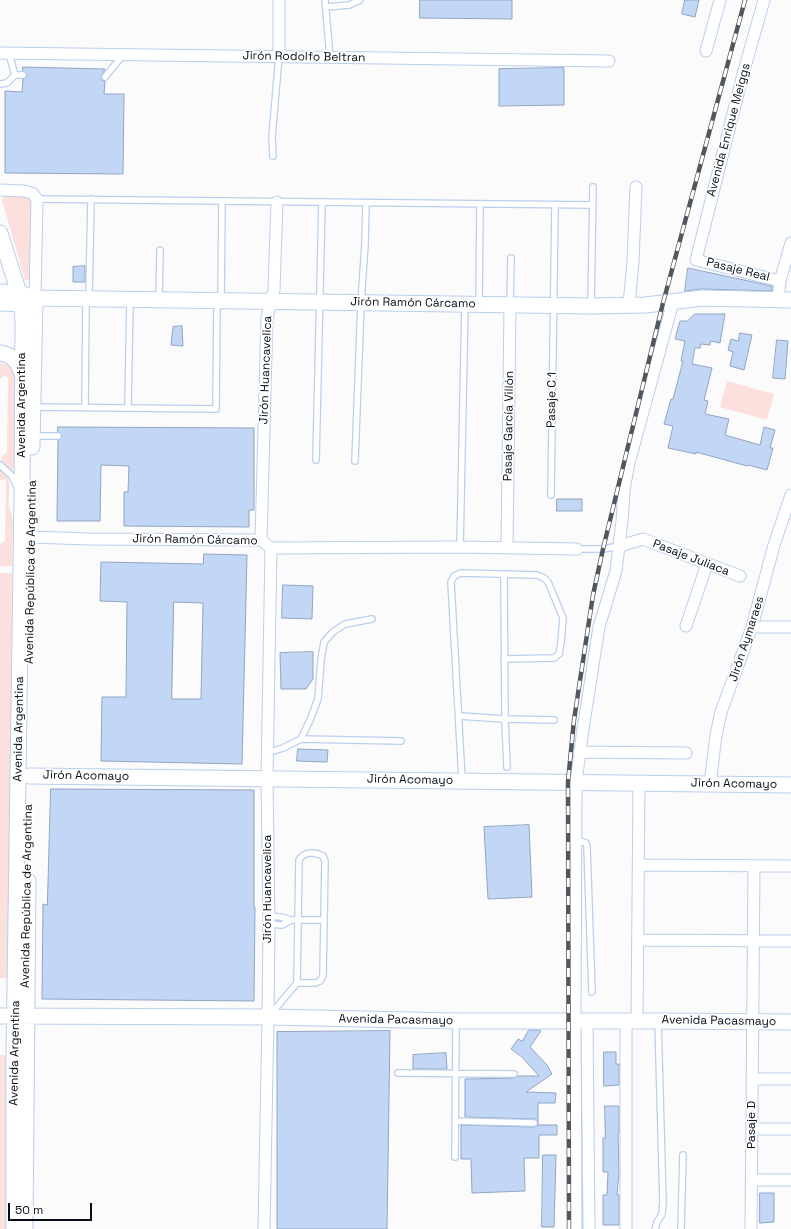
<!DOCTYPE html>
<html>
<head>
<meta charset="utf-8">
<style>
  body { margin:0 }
  #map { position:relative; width:791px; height:1229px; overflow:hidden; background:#fbfbfb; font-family:"Space Grotesk",sans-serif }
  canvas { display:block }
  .scale { position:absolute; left:8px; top:1203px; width:84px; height:18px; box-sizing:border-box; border:2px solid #070e18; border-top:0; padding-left:5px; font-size:12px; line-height:14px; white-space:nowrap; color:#070e18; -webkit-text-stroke:3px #fff; paint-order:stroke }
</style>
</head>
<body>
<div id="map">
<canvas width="791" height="1229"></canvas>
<div class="scale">50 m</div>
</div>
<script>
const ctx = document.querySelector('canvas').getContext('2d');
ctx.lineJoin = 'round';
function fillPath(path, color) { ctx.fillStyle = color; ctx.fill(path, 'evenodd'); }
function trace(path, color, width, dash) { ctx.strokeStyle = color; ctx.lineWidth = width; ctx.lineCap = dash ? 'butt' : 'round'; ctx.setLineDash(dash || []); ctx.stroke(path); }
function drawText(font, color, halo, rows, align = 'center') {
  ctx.font = font + ' "Space Grotesk",sans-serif'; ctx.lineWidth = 3.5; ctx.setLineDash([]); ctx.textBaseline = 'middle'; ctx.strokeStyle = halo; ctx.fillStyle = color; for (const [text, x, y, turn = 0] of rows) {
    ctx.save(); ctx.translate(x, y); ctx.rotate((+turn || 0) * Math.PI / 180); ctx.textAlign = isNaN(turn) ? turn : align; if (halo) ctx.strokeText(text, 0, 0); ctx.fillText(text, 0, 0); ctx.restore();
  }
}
fillPath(new Path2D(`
  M6,196H27L32,201V280H25L2,200L4,197Z
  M0,363L10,366L15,374L14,468L11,471L1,460L2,456L7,453L8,378L5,375L0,379Z
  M727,381L774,394L767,420L720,407Z
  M0,468C14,481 8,487 9,504C9,510 13,516 13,522L12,566H0V544L5,541L6,482L5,479L0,481Z
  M0,573H12L11,867L9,978H0Z
  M0,1055H8L7,1229H0Z`), '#fbe0dd');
const building = new Path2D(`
  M420,0H512V19L420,18Z
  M685,0H699L695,17L682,14Z
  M23,67L105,69L101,77L102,80L105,81L104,94H124L123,174L5,173V91L22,92L23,79L25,78L27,75L26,73L23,71Z
  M564,68V105L499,106V69Z
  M85,266V282H73V267Z
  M688,268L772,286V291L702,289L685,291Z
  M695,314H725L720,343L711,341L710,345L701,344L700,348H695L692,364L712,368L704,400L708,401L705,414L729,419L725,435L760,445L764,427L775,430L770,448H773L767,470L748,465L747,466L696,452V454L668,448L673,426L664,424L671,399H673L683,361H681L685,341L675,339L680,321H687Z
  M182,326L183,346L171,345L173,327Z
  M740,333L752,335L744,370L730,366L733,352L728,350L731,339L738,341Z
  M777,340L788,341L785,379L773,378Z
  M58,427L254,428V510H249V527L124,526V492H128L129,466L101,465L100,521H57L58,440L60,439L62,436L61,434L58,432Z
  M557,499H582V511H557Z
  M204,554L247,555L242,764L101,761L102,697H126L127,602L100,601L101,562L203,564ZM174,602L203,603L201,699H172Z
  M283,585L313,586L312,619L282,618Z
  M313,652V679L306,689H281L280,653Z
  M298,749L328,750L327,762L297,761Z
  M51,789L254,790V907H255L254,1001L42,999L43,904L47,905Z
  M529,825L532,897L488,899L484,827Z
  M529,1030H539L541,1031L530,1047L547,1065L552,1074L526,1092L556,1093L555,1103H538V1125H557V1135H539V1158H524L525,1191L472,1193L471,1159H461V1125L534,1127L537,1126L538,1123L537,1120L534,1119L465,1117V1079L514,1078L518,1076H539L522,1057L511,1049L518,1039L522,1041Z
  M390,1031L387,1229H277V1032Z
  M604,1052H616V1064H619V1085L604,1086Z
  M446,1053L447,1069H413V1055Z
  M605,1106H619V1133H618L619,1172L617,1195H619V1225H603V1195H607L608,1172H603V1138H605Z
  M543,1155H556L554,1227H542Z
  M760,1193H774V1222L760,1223Z`);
fillPath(building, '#c2d6f6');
trace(building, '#91a4c2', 1);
const lane = new Path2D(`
  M325,0L330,57
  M326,7L349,5L360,0
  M9,54L15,75
  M105,77L123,55
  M0,84L7,83L15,75H23
  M273,156L272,137L279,56
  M37,199L592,205
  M89,297L91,199
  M159,300L160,250
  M221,301L222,201
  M479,304L480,204
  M510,304L511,258
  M591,305L593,187
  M34,407L216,409L217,301
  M85,407L86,300
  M128,408L130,300
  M33,436H58
  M316,460L322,202
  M355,461L361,303L365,244L366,203
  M0,465L12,476L18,489
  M551,495L555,205
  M460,547L465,304
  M577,549H603L619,546
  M504,574L505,719L507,767
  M459,716L505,719L554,720
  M301,739L401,741
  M267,753L283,748L301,739L310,720L318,699L321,660L324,642L333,632L345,624L372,619
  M462,780L451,582L454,576L461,573L537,575L544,578L548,582L563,618L561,643L559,654L554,658L504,659
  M576,840L586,843L587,847L592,992
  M269,916L281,917L291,920H324
  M269,924L282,925L291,920
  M270,1015L297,983L299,860C304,851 315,852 323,856L325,861L323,976L320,981L315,983H297
  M398,1073L514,1074
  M456,1121L534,1123
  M455,1157L456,1022
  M655,1229L657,1222L662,1214L663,1202L658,1021
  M681,1229L683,1155`);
const street = new Path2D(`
  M764,0L743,74L696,260L780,281
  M706,51L720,0
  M0,53L609,61
  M279,56V0
  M0,190L24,191L32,193L37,199L35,298
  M778,299L780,281L791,243
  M629,305L633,262L636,187
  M31,537L88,539L261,540L271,548L460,547L577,549
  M261,540L267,317L274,290L277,202
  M620,546L643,539L740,576
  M507,548L510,305
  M686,626L707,564
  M752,627H791
  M579,752L686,753
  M710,784L716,735L721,712L752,627L774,545L791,495
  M639,865L791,866
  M638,940L791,941
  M587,1021L589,1229
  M626,1021V1229
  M637,1021L639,782
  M752,1079H791
  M752,1129H791
  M752,1180H791
  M264,1229L268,1017L269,924L267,778L271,548
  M576,1229L575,1021L576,782L583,729L599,627L616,571L622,521L624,490L629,463L673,302
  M751,1229L754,866`);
const secondary = new Path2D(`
  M0,233L19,293L22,304L23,323L22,496L14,1057V1229
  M0,292L19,293L35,298L591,306L646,305L702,298L791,300
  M0,303L22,304L30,300
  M0,353C13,355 18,362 22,374
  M32,447L35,298
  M29,776L791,785
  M0,1016L268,1017L456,1021H658L791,1022
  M25,1229L28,881`);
trace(lane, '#baceee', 8);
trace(street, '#baceee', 13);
trace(secondary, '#baceee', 17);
trace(lane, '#fff', 5.5);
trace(street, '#fff', 11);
trace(secondary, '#fff', 15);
const rail = new Path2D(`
  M569,1229L568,782L574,720L593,595L603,549L663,303L745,0`);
trace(rail, '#52575e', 4.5);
trace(rail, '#fff', 3, [9]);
drawText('12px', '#070e18', '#fff', [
  ["Jirón Rodolfo Beltran",304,57,1],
  ["Avenida Enrique Meiggs",729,130,-75],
  ["Pasaje Real",738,270,14],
  ["Jirón Ramón Cárcamo",413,303,1],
  ["Jirón Huancavelica",266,370,-88],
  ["Pasaje C 1",552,400,-89],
  ["Avenida Argentina",22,405,-90],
  ["Pasaje García Villón",509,426,-89],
  ["Jirón Ramón Cárcamo",195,540,1],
  ["Pasaje Juliaca",691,558,21],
  ["Avenida República de Argentina",31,572,-89],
  ["Jirón Aymaraes",747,639,-72],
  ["Avenida Argentina",19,729,-89],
  ["Jirón Acomayo",86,776,1],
  ["Jirón Acomayo",410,780,1],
  ["Jirón Acomayo",734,784,1],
  ["Jirón Huancavelica",268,889,-90],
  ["Avenida República de Argentina",27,896,-89],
  ["Avenida Pacasmayo",396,1020,1],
  ["Avenida Pacasmayo",719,1021,1],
  ["Avenida Argentina",15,1053,-89],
  ["Pasaje D",752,1125,-90]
]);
</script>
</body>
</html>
